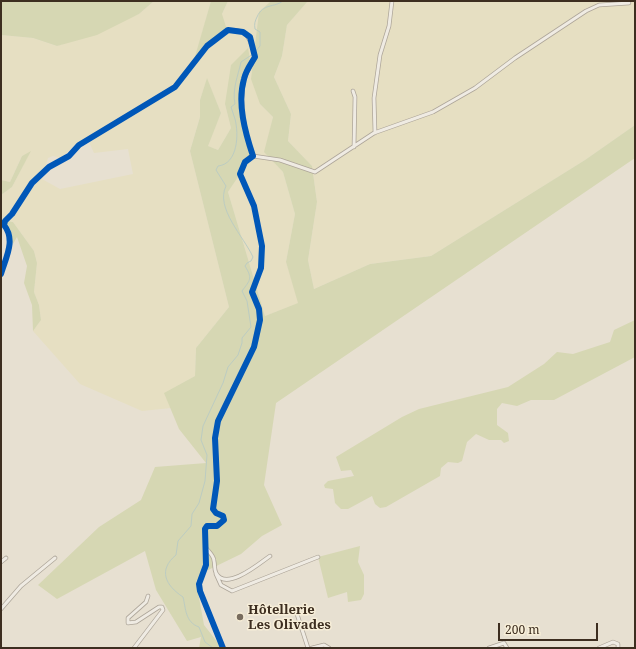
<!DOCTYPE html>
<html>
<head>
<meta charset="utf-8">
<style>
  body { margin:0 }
  #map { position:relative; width:636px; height:649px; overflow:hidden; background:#e7e0d1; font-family:"Noto Serif",serif }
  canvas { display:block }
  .frame { position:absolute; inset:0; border:2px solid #3d2e20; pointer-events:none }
  .scale { position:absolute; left:498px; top:623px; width:100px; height:18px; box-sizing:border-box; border:2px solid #3d2e20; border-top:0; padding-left:5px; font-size:12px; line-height:14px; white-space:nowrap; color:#3d2e20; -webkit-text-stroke:3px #f7eed8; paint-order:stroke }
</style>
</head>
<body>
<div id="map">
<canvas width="636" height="649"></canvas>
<div class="frame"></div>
<div class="scale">200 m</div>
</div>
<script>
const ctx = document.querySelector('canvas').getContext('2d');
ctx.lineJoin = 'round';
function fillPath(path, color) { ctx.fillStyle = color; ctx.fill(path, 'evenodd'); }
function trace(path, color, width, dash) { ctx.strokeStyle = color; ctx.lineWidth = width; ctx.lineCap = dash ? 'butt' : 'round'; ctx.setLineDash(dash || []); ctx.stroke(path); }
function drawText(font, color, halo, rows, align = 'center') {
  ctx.font = font + ' "Noto Serif",serif'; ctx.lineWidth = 3; ctx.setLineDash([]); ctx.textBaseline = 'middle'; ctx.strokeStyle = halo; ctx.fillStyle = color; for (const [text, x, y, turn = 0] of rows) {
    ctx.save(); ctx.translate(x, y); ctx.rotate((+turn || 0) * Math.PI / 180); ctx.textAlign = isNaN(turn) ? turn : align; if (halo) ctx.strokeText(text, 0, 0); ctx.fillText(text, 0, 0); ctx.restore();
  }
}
fillPath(new Path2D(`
  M154,1H211L195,60L222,14L228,1H271L259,13L260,104L273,117L265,152L283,172L295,214L286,262L299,303L265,316L228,192L254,152L244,118L245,84L225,104L231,128L218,150L207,146L221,113L207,79L200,100V117L190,151L229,307L196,348L195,376L165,393L171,408L142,411L80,384L33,331L41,320L39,305L34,292L37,263L34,251L13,222L1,220V195L12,187L30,152L22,156L10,182L1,180V35L33,38L57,46L139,14ZM79,141L89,142L94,153L128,149L133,174L60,189L42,179L48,158L53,156L61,158Z
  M308,1H635V125L585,160L431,256L370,264L314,289L308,260L317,202L312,166L288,141L291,114L274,77L282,56L287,25Z`), '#e6dfc2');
fillPath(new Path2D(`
  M1,1H154L139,14L97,35L57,46L33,38L1,35Z
  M211,1H228L222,14L227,30L194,60Z
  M271,1H308L287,25L282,56L274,77L291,114L288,141L312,166L317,202L308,260L314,289L370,264L431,256L585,160L635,125V158L276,403L264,485L282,525L262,536L241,554L206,571L196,581L204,625L222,648H199L201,637L187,641L156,590L145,551L57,599L38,585L99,527L141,500L155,467L206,463L179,429L164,393L195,376L196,348L229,307L190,151L200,117V100L207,78L221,113L208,146L218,150L231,128L225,104L231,65L248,48C252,66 247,68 245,84C241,108 248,130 254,153L228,192L265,316L298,303L286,262L295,214L283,172L264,152L273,117L260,104L251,79L259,12Z
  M31,151L12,187L1,195V180L10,182L22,156Z
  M1,220L13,222L34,251L37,263L34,292L39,305L41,320L33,331L32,305L24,283L27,266L17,237L13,244L8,226L1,227Z
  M635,320V357L554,400H531L517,406L502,403L497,409V425L508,433L509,441L504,443L501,440H489L476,434L467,442L462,461L458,463L448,462L441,468L440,476L386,507L380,508L375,504L372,496L348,509H341L335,503L333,489L325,488L324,485L328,481L354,476L351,470L341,471L336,457L402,417L419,409L508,387L544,364L557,352L573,354L610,342L614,330Z
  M360,546L358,562L364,575V594L361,600L348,602L347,592L328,598L318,557Z`), '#d6d7b3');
trace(new Path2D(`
  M255,52L260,46V32L255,29C254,24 255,21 257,17C263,3 274,8 283,1
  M213,648L205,642L199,627C185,622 186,609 183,597C165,585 158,570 176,555L178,541L191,526L192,514L199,503L205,481L207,455L201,440L203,426L223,383L228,367L238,355L242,343V338L251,327L247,301L242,291C250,280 253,279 245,266L247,263L251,261L253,257C244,237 215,208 226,186L216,170L218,166C238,164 239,134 235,119C234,115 232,111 231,107L235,104C232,89 238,76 241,62L253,54`), '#bcccc2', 1);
const street = new Path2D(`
  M353,91L355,97L354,147
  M375,133L374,98L380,55L389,26L392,1
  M253,156L280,160L315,172L374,133L433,112L475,88L515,58L586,11L599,5L629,3
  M1,274C6,257 16,240 4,225L5,221L12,214L32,183L49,167L69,156L79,145L175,87L207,46L228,30C249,29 249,38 255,55C254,63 246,71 244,80C238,105 245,132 253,156
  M206,548C209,552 214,556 214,561C215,565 214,569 216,573C226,592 260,563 270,556
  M1,562L6,558
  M216,574L221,585L232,591L318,557
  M1,609L21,586L55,558
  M296,611L308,648
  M134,648L163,610L162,607H159L136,622L128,623V618L146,602L148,596
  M223,648L200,591L199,584L206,565L205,529L207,526H217L224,520L223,516L216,513L213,509L217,481L215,438L218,421L254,347L260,320L259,309L252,292L261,268L262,246L254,206L240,174L245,162L253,156
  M312,648L324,645L329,648
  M489,648L504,643L507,648
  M599,648L613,642L618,644V648`);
trace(street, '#ada599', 4.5);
trace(street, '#efebe3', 3);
trace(new Path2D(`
  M1,274C6,257 16,240 4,225L5,221L12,214L32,183L49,167L69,156L79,145L175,87L207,46L228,30L243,32L250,37L255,57C251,64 246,70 244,79C237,103 245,132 253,156L245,162L240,174L254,206L262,246L261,268L252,292L259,309L260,320L254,347L218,421L215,438L217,481L213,509L216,513L223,516L224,520L217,526H207L205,529L206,565L199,584L200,591L223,648`), '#0057b8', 6);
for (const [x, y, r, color] of [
  [240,617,4,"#786c5e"]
]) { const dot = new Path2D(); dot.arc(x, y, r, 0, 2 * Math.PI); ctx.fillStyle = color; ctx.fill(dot); trace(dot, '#f7eed8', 1.5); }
drawText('bold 13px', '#3d2e20', '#f7eed8', [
  ["Hôtellerie",248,610],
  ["Les Olivades",248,625]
], 'left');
</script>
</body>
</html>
